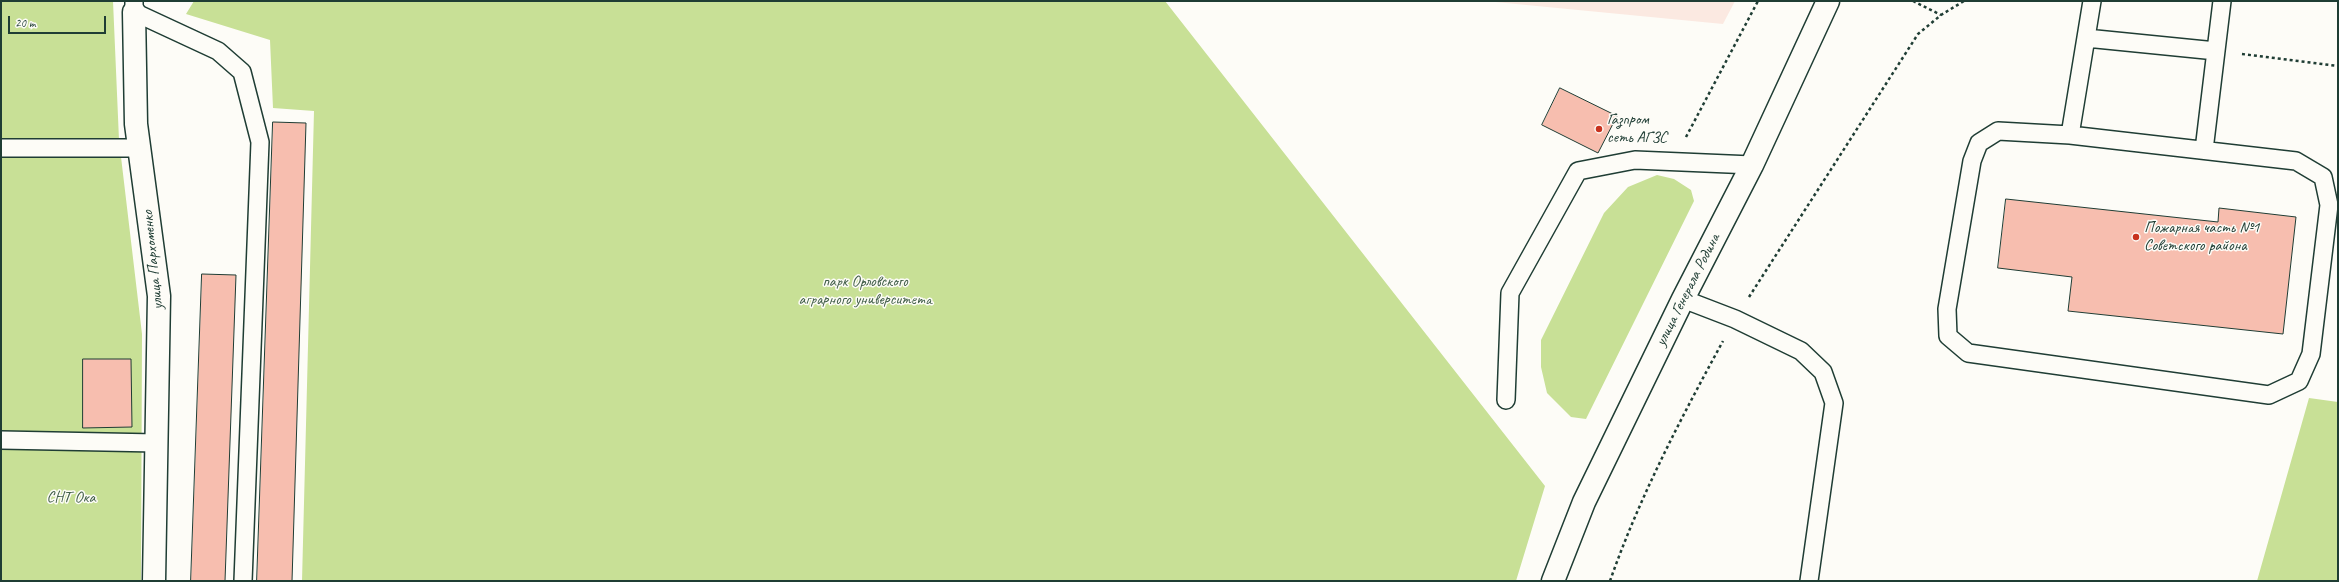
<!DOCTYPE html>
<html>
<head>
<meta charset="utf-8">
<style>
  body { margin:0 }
  #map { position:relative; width:2339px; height:582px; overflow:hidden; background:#fdfcf7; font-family:Caveat,sans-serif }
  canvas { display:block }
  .frame { position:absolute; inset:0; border:2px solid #1f3d34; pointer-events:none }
  .scale { position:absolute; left:8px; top:16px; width:98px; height:18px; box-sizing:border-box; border:2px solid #1f3d34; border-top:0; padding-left:5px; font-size:12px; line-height:14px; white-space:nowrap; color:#1f3d34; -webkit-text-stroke:3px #fdfcf7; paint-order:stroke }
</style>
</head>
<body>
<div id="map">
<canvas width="2339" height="582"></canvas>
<div class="frame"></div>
<div class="scale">20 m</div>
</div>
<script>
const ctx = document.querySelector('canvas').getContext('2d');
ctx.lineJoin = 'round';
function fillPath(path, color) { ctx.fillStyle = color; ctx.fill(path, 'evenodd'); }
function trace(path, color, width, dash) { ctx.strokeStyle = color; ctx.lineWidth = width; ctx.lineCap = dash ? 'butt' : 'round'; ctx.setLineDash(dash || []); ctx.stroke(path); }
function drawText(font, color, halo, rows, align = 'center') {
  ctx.font = font + ' Caveat,sans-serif'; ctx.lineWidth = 3; ctx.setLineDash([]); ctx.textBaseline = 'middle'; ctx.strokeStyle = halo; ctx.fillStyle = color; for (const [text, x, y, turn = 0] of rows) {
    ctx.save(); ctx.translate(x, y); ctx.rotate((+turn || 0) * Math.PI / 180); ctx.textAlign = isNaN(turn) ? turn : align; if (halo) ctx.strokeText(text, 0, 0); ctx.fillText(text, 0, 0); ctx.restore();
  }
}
fillPath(new Path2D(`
  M1485,1H1735L1723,24Z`), '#fbe9e1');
fillPath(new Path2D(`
  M1,1H113L119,140L142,334L141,581H1Z
  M194,1H1165L1545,486L1516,581H302L314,111L273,108L270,40L186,14Z
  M1657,175L1674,179L1691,190L1694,201L1586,419L1571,417L1547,393L1541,367V340L1604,213L1628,187Z
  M2309,398L2338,402V581H2257Z`), '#c8e096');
const building = new Path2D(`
  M1560,88L1617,116L1598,153L1542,125Z
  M273,122L306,123L292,581H257Z
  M2006,199L2218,222L2219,208L2296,217L2283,334L2068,311L2072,277L1998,268Z
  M202,274L236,275L225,581H191Z
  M83,359H131L132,427L83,428Z`);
fillPath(building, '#f7beaf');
trace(building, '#1f3d34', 1);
const lane = new Path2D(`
  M134,1V12L218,51L242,72L260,142L243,581
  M2086,38L2216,51
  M1998,131L2070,135L2296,161L2323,177L2329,205L2311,354L2299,381L2269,395L1968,353L1948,336L1947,309L1972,161L1979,143Z
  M2070,135L2092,1
  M1,148H139
  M2204,150L2222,1
  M1683,299L1735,319L1801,351L1823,372L1834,403L1809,581
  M1506,400L1510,293L1578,171L1635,160L1752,165
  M1,440L157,443`);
const street = new Path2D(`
  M134,12L136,124L159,296L154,581`);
const secondary = new Path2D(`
  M1553,581L1584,502L1683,299L1752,165L1828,1`);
trace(lane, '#1f3d34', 20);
trace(street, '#1f3d34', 25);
trace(secondary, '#1f3d34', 25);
trace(new Path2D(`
  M1913,1L1941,15
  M2242,54L2338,66
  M1686,137L1758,1
  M1749,297L1918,34L1941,15L1964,1
  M1610,581C1639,498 1681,418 1723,341`), '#1f3d34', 2.5, [3, 3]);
trace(lane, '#fdfcf7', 17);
trace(street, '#fdfcf7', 22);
trace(secondary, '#fdfcf7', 22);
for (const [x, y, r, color] of [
  [1599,129,4,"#c8321e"],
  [2136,237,4,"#c8321e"]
]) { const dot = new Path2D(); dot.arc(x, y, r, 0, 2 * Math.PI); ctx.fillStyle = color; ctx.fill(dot); trace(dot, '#fdfcf7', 1.5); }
drawText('16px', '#1f3d34', '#fdfcf7', [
  ["Газпром",1607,120],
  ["сеть АГЗС",1607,138],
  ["Пожарная часть №1",2144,228],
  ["Советского района",2144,246]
], 'left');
drawText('16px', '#1f3d34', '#fdfcf7', [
  ["улица Пархоменко",153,260,-96],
  ["улица Генерала Родина",1688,290,-63]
]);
drawText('16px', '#415e48', '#fdfcf7', [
  ["парк Орловского",865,282],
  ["аграрного университета",865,300],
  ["СНТ Ока",71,498]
]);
</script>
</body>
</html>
